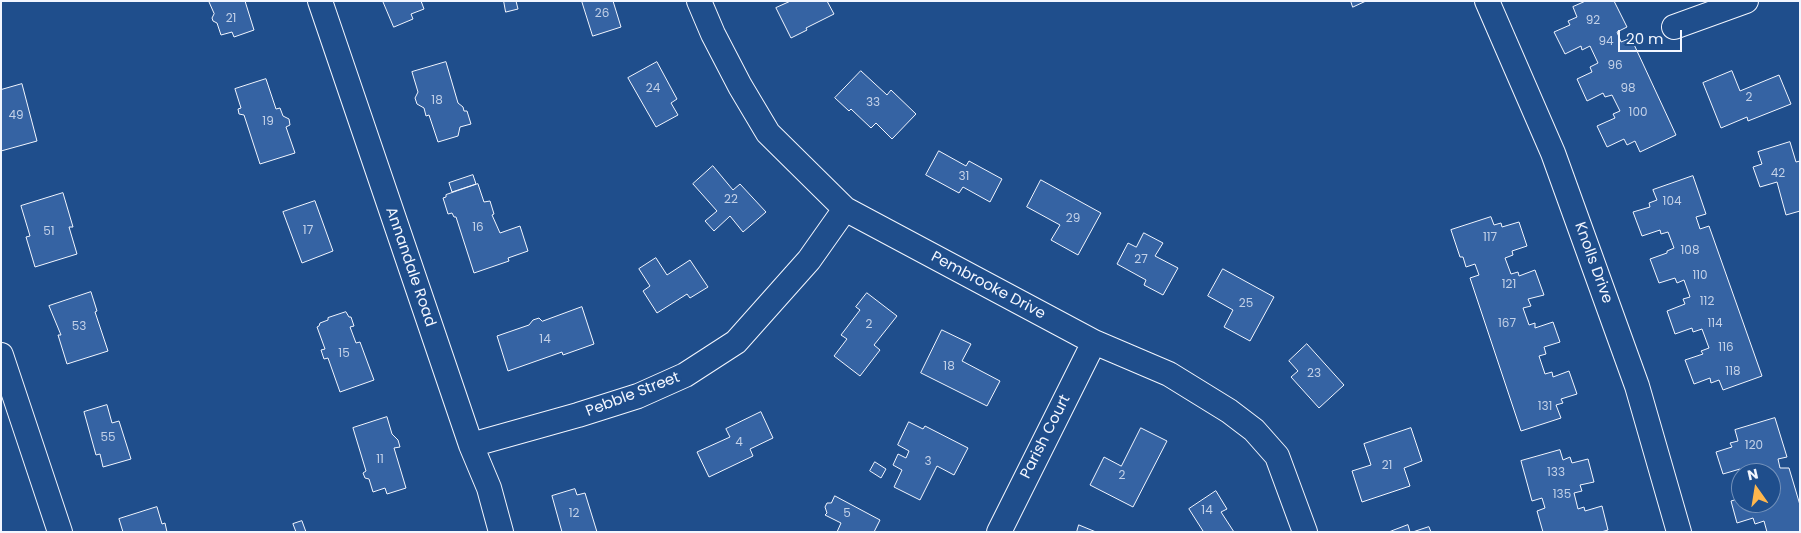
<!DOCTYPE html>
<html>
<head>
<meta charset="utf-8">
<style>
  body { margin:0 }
  #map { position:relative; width:1801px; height:533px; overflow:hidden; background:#1f4e8c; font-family:Poppins,sans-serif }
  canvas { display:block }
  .frame { position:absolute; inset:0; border:2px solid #f2f6ff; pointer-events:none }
  .north { position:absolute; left:1731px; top:463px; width:50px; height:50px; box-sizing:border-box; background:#1f4e8c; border:1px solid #7391ba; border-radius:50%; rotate:347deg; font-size:14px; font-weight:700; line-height:20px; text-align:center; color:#f2f6ff }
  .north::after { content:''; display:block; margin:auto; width:18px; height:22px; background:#ffb74d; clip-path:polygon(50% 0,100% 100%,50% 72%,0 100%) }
  .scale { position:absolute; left:1618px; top:30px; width:64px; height:22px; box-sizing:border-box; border:2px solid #f2f6ff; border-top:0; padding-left:6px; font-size:15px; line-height:18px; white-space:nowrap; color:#f2f6ff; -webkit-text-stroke:4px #1f4e8c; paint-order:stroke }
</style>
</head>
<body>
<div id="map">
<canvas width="1801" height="533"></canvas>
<div class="frame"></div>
<div class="north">N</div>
<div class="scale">20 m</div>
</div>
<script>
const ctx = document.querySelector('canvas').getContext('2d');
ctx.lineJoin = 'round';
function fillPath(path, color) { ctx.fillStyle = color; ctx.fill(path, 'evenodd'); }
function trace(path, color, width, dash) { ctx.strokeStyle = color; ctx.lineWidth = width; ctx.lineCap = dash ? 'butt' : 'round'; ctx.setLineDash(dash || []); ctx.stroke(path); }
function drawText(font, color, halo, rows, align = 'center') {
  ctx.font = font + ' Poppins,sans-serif'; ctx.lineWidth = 4; ctx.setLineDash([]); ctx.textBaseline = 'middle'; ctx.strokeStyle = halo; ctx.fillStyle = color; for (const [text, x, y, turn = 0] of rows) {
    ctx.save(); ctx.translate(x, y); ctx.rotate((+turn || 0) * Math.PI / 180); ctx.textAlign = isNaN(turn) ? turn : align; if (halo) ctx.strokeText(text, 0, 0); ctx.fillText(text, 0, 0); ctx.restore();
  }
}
const building = new Path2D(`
  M209,1H245L254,30L234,37L232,32L221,35L217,23L213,21L212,18L214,14Z
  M383,1H421L424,9L411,14L413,19L394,27Z
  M504,1H516L518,9L506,12Z
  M582,1H613L621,27L593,36Z
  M791,1H827L834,14L806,28L807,30L791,38L776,8Z
  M1351,1H1366L1353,7Z
  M1586,1H1614L1627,27L1617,32L1621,42L1631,38L1676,135L1640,152L1635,141L1627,145L1624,139L1607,147L1597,126L1615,118L1613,114L1620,111L1612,95L1605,97L1603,93L1587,101L1577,79L1592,72L1590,67L1598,63L1590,46L1582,50L1581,46L1565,54L1554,32L1570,25L1568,21L1577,17L1573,7Z
  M446,62L458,103L463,107L464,111H467L471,124L460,127L458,136L438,142L429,115L426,116L424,108L417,104L415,98L418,92L412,72Z
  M657,62L677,99L671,103L678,115L656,127L628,78Z
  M861,71L887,95L891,90L916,114L892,139L876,123L871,128L851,109L849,111L835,98Z
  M1732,71L1740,91L1779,75L1791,104L1748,121L1747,117L1721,128L1703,83Z
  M266,79L276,109L280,108L283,116L289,119L290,125L286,127L295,153L260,164L244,115L239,114L238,109L241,108L235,89Z
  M22,84L37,141L1,151V90Z
  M1790,142L1796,162L1800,161V211L1786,215L1777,182L1760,187L1753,167L1762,164L1758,152Z
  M939,151L966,166L969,161L1002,179L990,202L963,187L959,193L926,175Z
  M713,166L733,190L740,184L766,212L743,232L730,216L714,231L705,221L717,211L693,184Z
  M473,175L476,184L452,192L449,183Z
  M1693,176L1706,214L1696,217L1700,229L1709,226L1762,376L1723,390L1719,380L1711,383L1710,378L1694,384L1685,360L1703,354L1701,351L1709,348L1702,329L1693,332L1692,328L1675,334L1667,311L1685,304L1683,299L1690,297L1684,280L1677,283L1675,278L1659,283L1650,259L1667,253V251L1674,248L1668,232L1661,234L1660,230L1642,236L1633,212L1650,207L1649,203L1657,200L1653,190Z
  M1041,180L1101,213L1078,255L1051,240L1060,225L1027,207Z
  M478,184L484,202L490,201L494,214L492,215L500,233L520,226L528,251L508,258L509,261L474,273L456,217H454L452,213L448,214L443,198L446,197V195Z
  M63,193L73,227H69L77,254L35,267L26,237L30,236L21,206Z
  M315,201L333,251L302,263L283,212Z
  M1491,217L1494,225L1501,223L1502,227L1519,222L1527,246L1512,251L1513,255L1505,258L1511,274L1518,272L1519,276L1535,270L1544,295L1528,299L1531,306L1523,308L1529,325L1535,323V328L1553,322L1560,342L1544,347L1546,354L1539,356L1545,374L1552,372L1553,377L1569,371L1577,394L1561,399L1563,403L1556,405L1561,418L1521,431L1470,278L1479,275L1475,264L1466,267L1463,257H1460L1451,230Z
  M1144,233L1163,243L1155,256L1178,268L1163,295L1144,285L1146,280L1117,264L1128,243L1136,247Z
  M656,258L667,275L690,260L708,287L690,298L687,294L657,313L643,291L650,286L639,269Z
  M1223,269L1274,297L1250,341L1224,327L1233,310L1208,296Z
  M91,292L97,311L95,312L108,351L67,364L58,335H61L49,306Z
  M867,293L897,316L874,345L880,350L860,376L834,356L847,339L841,335L860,310L856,307Z
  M582,307L594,344L563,355L562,352L508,371L497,336L529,325L533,320L539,318L542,321Z
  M346,312L349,317H351L354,326L350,327L356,343L360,342L374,380L340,392L328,358L324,359L321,350L325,349L317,327L319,326L320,323L328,320V318Z
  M942,330L971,344L962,361L1000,381L987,406L921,373Z
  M1307,344L1344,385L1319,408L1291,377L1298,371L1289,361Z
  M107,405L112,423L119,421L131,459L103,467L100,454L96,455L84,412Z
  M761,412L773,438L750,449L753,456L709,477L697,452L730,437L726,429Z
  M387,417L392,434L398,440L400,447L394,448L406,488L387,494L385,488L373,492L369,479L365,478L363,473L366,471L353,428Z
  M1775,418L1787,457L1778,459L1780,468H1789L1800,505V532H1767L1764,521L1755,524L1753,518L1737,523L1731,501L1741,498V503H1771V473H1741L1740,469L1723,474L1716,452L1732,447L1730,443L1738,441L1735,430Z
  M909,422L923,429L925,426L968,448L954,475L937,466L920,500L894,487L902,470L893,465L898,454L906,458L909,451L898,445Z
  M1141,428L1167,441L1133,507L1090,485L1104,457L1121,466Z
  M1411,428L1422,461L1404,468L1410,486L1362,502L1352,471L1371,465L1364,444Z
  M1560,450L1563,460L1570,457L1572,463L1588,459L1594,482L1580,485L1582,491L1574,493L1578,509L1584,507L1585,511L1602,506L1608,530L1601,532H1543L1537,511L1545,508L1542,498L1532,501L1521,461Z
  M875,462L886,469L881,478L870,471Z
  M575,489L577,495L585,493L597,532H562L552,496Z
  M1216,491L1227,509L1221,512L1234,532H1201L1203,531L1189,509Z
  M835,496L880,520L874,532H837L841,523L825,515L827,513L825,507L827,503H831Z
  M157,507L162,524L165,523L167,532H123L119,519Z
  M302,521L306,532H296L293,524Z
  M1079,525L1096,532H1077Z
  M1408,525L1410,532H1389Z
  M1429,527L1431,532H1413Z`);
fillPath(building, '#3563a3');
trace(building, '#f2f6ff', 1);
const minor = new Path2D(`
  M320,1L471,445L489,488L501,532
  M699,1L713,34L740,86L768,133L845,209L1094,342L1169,374L1229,411L1254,430L1277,456L1305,532
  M1487,1L1553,153L1637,386L1679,532
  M1674,27L1746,1
  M1,355L60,532
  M471,445L578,415L638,396L685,375L736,342L809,260L845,209
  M999,532L1094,342`);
trace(minor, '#f2f6ff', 26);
trace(minor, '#1f4e8c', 24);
drawText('12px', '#c3d1e8', null, [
  ["26",602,14],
  ["21",231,19],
  ["92",1593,21],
  ["94",1606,42],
  ["96",1615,66],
  ["24",653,89],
  ["98",1628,89],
  ["2",1749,98],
  ["18",437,101],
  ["33",873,103],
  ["100",1638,113],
  ["49",16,116],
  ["19",268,122],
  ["42",1778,174],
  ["31",964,177],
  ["22",731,200],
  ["104",1672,202],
  ["29",1073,219],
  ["16",478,228],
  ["17",308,231],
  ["51",49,232],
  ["117",1490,238],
  ["108",1690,251],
  ["27",1141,260],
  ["110",1700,276],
  ["121",1509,285],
  ["112",1707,302],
  ["25",1246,304],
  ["167",1507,324],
  ["114",1715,324],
  ["2",869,325],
  ["53",79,327],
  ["14",545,340],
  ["116",1726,348],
  ["15",344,354],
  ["18",949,367],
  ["118",1733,372],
  ["23",1314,374],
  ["131",1545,407],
  ["55",108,438],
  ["4",739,443],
  ["120",1754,446],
  ["11",380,460],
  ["3",928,462],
  ["21",1387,466],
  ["133",1556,473],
  ["2",1122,476],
  ["135",1562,495],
  ["14",1207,511],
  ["12",574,514],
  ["5",847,514]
]);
drawText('15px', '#f2f6ff', '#1f4e8c', [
  ["Knolls Drive",1593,263,70],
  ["Annandale Road",410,267,71],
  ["Pembrooke Drive",988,286,28],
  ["Pebble Street",633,395,-21],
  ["Parish Court",1046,437,-63]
]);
</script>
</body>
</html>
